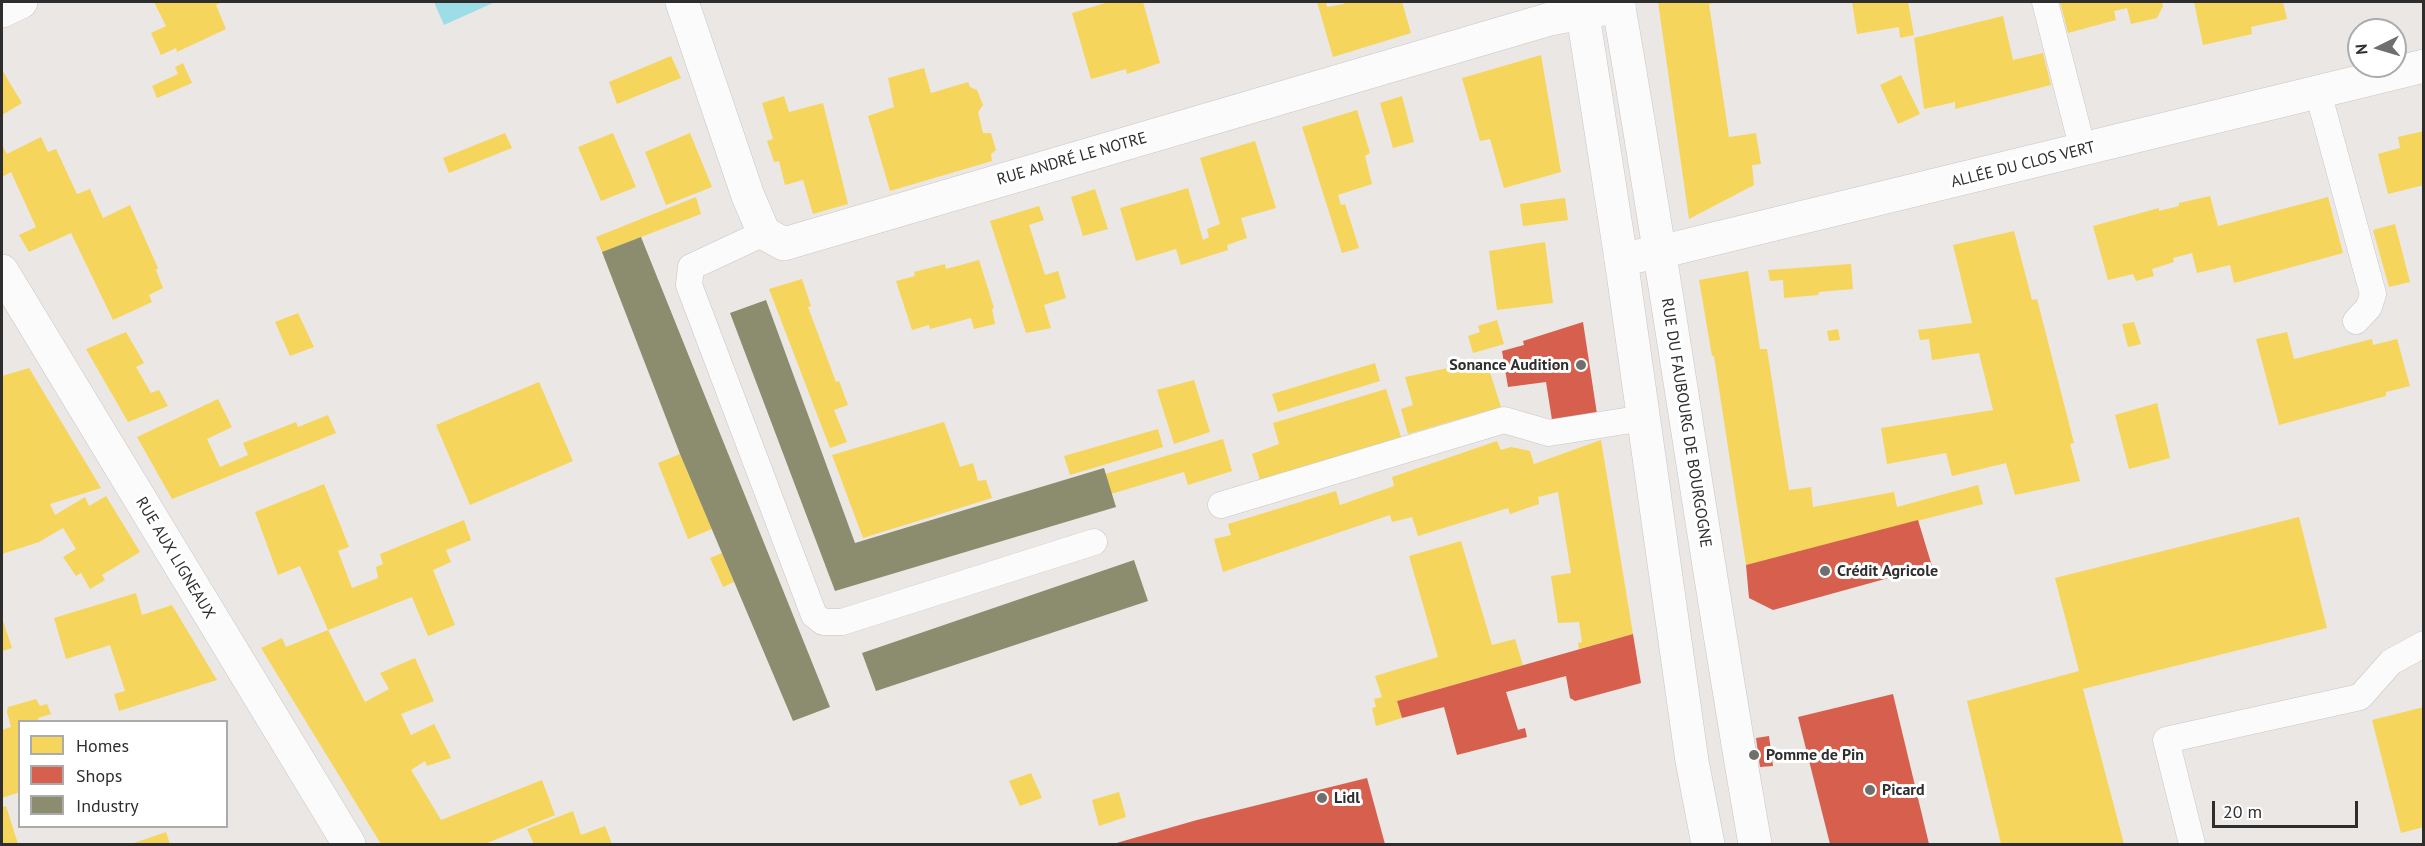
<!DOCTYPE html>
<html>
<head>
<meta charset="utf-8">
<style>
  body { margin:0 }
  #map { position:relative; width:2425px; height:846px; overflow:hidden; background:#ebe7e4; font-family:"PT Sans",sans-serif }
  canvas { display:block }
  .frame { position:absolute; inset:0; border:3px solid #2e2e2e; pointer-events:none }
  .legend { position:absolute; left:18px; top:720px; width:210px; height:108px; box-sizing:border-box; background:#fff; border:2px solid #ababab; margin:0; padding:8px 10px; list-style:none; font-size:18px; color:#2e2e2e }
  .legend li { display:flex; align-items:center; gap:12px; height:30px }
  .legend b { width:30px; border:2px solid #ababab }
  .north { position:absolute; left:2347px; top:18px; width:60px; height:60px; box-sizing:border-box; background:#fff; border:2px solid #ababab; border-radius:50%; rotate:265deg; font-size:16px; font-weight:700; line-height:24px; text-align:center; color:#2e2e2e }
  .north::after { content:''; display:block; margin:auto; width:21px; height:27px; background:#706f6e; clip-path:polygon(50% 0,100% 100%,50% 72%,0 100%) }
  .scale { position:absolute; left:2212px; top:801px; width:146px; height:27px; box-sizing:border-box; border:3px solid #2e2e2e; border-top:0; padding-left:8px; font-size:18px; line-height:21px; white-space:nowrap; color:#2e2e2e; -webkit-text-stroke:4px #fff; paint-order:stroke }
</style>
</head>
<body>
<div id="map">
<canvas width="2425" height="846"></canvas>
<div class="frame"></div>
<ul class="legend">
<li><b style="height:16px;background:#f6d55c"></b>Homes</li>
<li><b style="height:16px;background:#d6604d"></b>Shops</li>
<li><b style="height:16px;background:#8c8c6e"></b>Industry</li>
</ul>
<div class="north">N</div>
<div class="scale">20 m</div>
</div>
<script>
const ctx = document.querySelector('canvas').getContext('2d');
ctx.lineJoin = 'round';
function fillPath(path, color) { ctx.fillStyle = color; ctx.fill(path, 'evenodd'); }
function trace(path, color, width, dash) { ctx.strokeStyle = color; ctx.lineWidth = width; ctx.lineCap = dash ? 'butt' : 'round'; ctx.setLineDash(dash || []); ctx.stroke(path); }
function drawText(font, color, halo, rows, align = 'center') {
  ctx.font = font + ' "PT Sans",sans-serif'; ctx.lineWidth = 6; ctx.setLineDash([]); ctx.textBaseline = 'middle'; ctx.strokeStyle = halo; ctx.fillStyle = color; for (const [text, x, y, turn = 0] of rows) {
    ctx.save(); ctx.translate(x, y); ctx.rotate((+turn || 0) * Math.PI / 180); ctx.textAlign = isNaN(turn) ? turn : align; if (halo) ctx.strokeText(text, 0, 0); ctx.fillText(text, 0, 0); ctx.restore();
  }
}
fillPath(new Path2D(`
  M434,2H495L444,25Z`), '#9cdde8');
fillPath(new Path2D(`
  M154,2H222L216,5L226,29L177,52L176,48L161,55L151,33L166,26Z
  M1109,2H1143L1160,63L1127,74L1126,69L1091,79L1072,13Z
  M1317,2H1326L1327,7L1344,4L1343,2H1402L1411,33L1333,57Z
  M1658,2H1717L1709,4L1729,137L1756,133L1761,164L1752,165L1754,185L1689,219Z
  M1852,2H1908L1914,35L1900,38L1899,27L1857,34Z
  M2060,2H2162L2163,6L2157,18L2131,24L2127,8L2114,11L2116,20L2068,33Z
  M2194,2H2283L2287,19L2251,27L2252,34L2203,45Z
  M2003,16L2013,60L2043,53L2051,85L1955,109V102L1924,109L1914,38Z
  M1541,55L1561,172L1504,188L1490,139L1480,141L1462,78Z
  M671,56L681,78L617,104L609,82Z
  M183,63L192,83L157,98L152,86L178,74L175,67Z
  M924,68L931,93L968,82L970,87L977,90L983,105L978,112L983,133H991L996,150L991,154L992,161L890,191L868,116L894,107L888,78Z
  M2,70L22,103L2,115Z
  M1901,75L1920,114L1898,124L1880,85Z
  M784,96L789,112L823,103L848,204L813,214L803,180L785,185L779,161L774,162L767,141L773,139L762,103Z
  M1402,96L1414,142L1393,148L1380,103Z
  M1357,110L1370,153L1365,156L1372,184L1338,195L1341,205L1345,204L1359,248L1342,253L1302,127Z
  M2424,131V185L2388,194L2378,154L2400,148L2398,137Z
  M505,133L512,148L449,173L443,158Z
  M613,133L636,187L601,201L578,147Z
  M690,133L712,187L666,205L645,152Z
  M41,137L48,152L56,149L77,194L90,189L103,218L130,205L158,268L156,270L163,288L149,295L152,302L113,320L71,233L29,252L19,235L36,227L11,172L2,177V145L7,154Z
  M1255,141L1276,208L1241,218L1247,238L1227,245L1228,250L1181,265L1176,249L1136,261L1120,208L1188,188L1203,240L1209,237L1207,229L1220,224L1200,158Z
  M1095,189L1108,229L1083,236L1071,197Z
  M2210,196L2218,226L2328,197L2343,253L2234,283L2230,265L2197,273L2192,253L2173,258L2174,262L2152,269L2154,276L2136,281L2133,274L2108,280L2093,226L2159,208V211L2179,206V203Z
  M696,197L701,214L602,252L596,237Z
  M1565,198L1568,220L1523,226L1520,204Z
  M1039,206L1044,220L1029,225L1045,275L1058,271L1066,298L1044,305L1051,328L1026,333L990,221Z
  M2395,224L2410,282L2389,287L2373,230Z
  M2014,231L2032,300L2037,299L2074,443L2070,444L2080,481L2015,495L2006,463L1952,476L1946,453L1887,464L1881,428L1993,410L1979,353L1932,360L1929,339L1920,340L1918,330L1972,323L1953,245Z
  M1545,242L1553,303L1497,310L1489,251Z
  M979,260L994,308L992,309L995,324L974,329L971,318L930,329L929,325L912,330L896,281L915,276L914,272L945,264L946,269Z
  M1851,264L1853,289L1819,292L1818,295L1784,298L1783,280L1770,281L1768,270Z
  M1748,271L1760,349H1767L1789,490L1811,487L1813,507L1894,492L1897,507L1978,485L1983,504L1746,565L1714,356H1712L1699,280Z
  M802,279L811,306L808,307L836,382L839,381L848,405L834,410L847,442L830,448L769,289Z
  M298,313L314,347L290,356L275,322Z
  M1497,320L1504,344L1473,353L1468,336L1480,332L1478,326Z
  M2134,322L2141,344L2128,347L2122,324Z
  M1838,329L1840,340L1829,341L1827,331Z
  M126,332L144,363L136,367L151,393L159,390L168,406L128,422L86,349Z
  M2287,332L2294,359L2372,339L2373,345L2397,339L2410,386L2386,392V396L2279,425L2256,339Z
  M1486,360L1501,407L1408,434L1401,409L1413,405L1405,377Z
  M1375,363L1380,381L1278,412L1272,394Z
  M29,368L101,488L50,504L55,515L85,497L89,506L106,496L140,552L102,575L105,580L90,589L81,573L76,576L63,557L76,549L63,528L39,542L2,554V376Z
  M1194,380L1210,432L1174,444L1157,390Z
  M539,382L573,461L470,505L436,425Z
  M1386,389L1401,437L1260,480L1252,454L1279,444L1273,423Z
  M218,399L232,427L207,439L220,467L248,455L243,443L296,422L298,427L328,415L336,433L172,499L137,437Z
  M2157,403L2170,458L2129,469L2115,415Z
  M944,422L960,467L973,463L978,481L986,480L992,498L863,538L832,455Z
  M1158,429L1163,447L1070,475L1064,456Z
  M1223,439L1232,471L1188,485L1184,472L1111,494L1105,474Z
  M1601,440L1633,634L1579,649L1578,643L1582,642L1579,622L1558,623L1551,576L1571,573L1558,492L1538,497L1539,504L1510,514L1508,508L1418,536L1412,517L1392,522L1390,515L1223,572L1214,539L1231,535L1228,524L1336,491L1340,505L1394,486L1392,477L1497,441L1501,450L1511,447L1530,451L1534,464Z
  M680,454L712,529L688,539L658,463Z
  M324,484L349,547L338,551L352,588L378,578L376,567L383,564L380,554L464,520L471,540L446,550L451,562L433,570L455,625L428,636L412,597L328,630L365,702L389,689L380,673L415,658L434,701L401,714L411,735L434,724L451,758L427,766L425,761L411,770L441,820L542,780L555,815L485,844H381L261,648L282,638L286,647L328,630L300,566L278,575L255,512Z
  M2299,517L2327,628L2083,689L2124,844H2001L1967,701L2079,671L2055,578Z
  M1461,541L1492,645L1515,639L1523,665L1397,701L1402,718L1376,726L1372,708L1376,707L1374,699L1382,697L1375,676L1438,657L1409,556Z
  M722,553L734,582L723,587L710,558Z
  M136,593L142,615L172,605L217,680L119,711L114,694L125,691L110,645L66,659L54,618Z
  M2,618L12,648L2,651Z
  M36,699L40,706L47,704L51,714L38,718L39,722H20V792L2,798V730L11,727L7,712L8,707Z
  M2424,707V827L2401,833L2372,720Z
  M1031,773L1042,798L1020,806L1009,781Z
  M1119,792L1126,817L1099,826L1092,800Z
  M6,806L18,844H2V807Z
  M573,811L581,835L605,826L612,844H534L527,829Z
  M166,832L170,844H131Z`), '#f6d55c');
fillPath(new Path2D(`
  M1583,322L1597,414L1552,420L1546,382L1508,387L1502,351L1524,345L1523,341Z
  M1918,520L1932,566L1773,610L1749,598L1746,565Z
  M1633,634L1641,683L1575,701L1570,698L1566,676L1506,692L1518,730L1525,728L1527,737L1457,755L1444,707L1402,718L1397,701Z
  M1893,694L1929,844H1830L1798,717Z
  M1769,736L1773,766L1760,767L1756,738Z
  M1367,778L1385,844H1113L1197,820Z`), '#d6604d');
fillPath(new Path2D(`
  M641,237L830,707L793,721L680,454L602,252Z
  M766,300L855,543L1104,468L1116,507L835,591L730,313Z
  M1134,560L1148,601L876,691L862,653Z`), '#8c8c6e');
const service = new Path2D(`
  M2045,2L2083,150
  M2318,92L2373,294L2369,307L2356,321
  M764,233L691,267L689,285L814,615L823,622H842L1094,542
  M1221,505L1504,420L1549,433L1644,418
  M2192,844L2166,740L2360,697L2391,662L2424,644`);
const minor = new Path2D(`
  M682,2L748,196L764,233L784,244L1550,19L1619,6
  M2,11L21,2
  M1621,259L1660,252L2424,66`);
const tertiary = new Path2D(`
  M2,271L349,844`);
const secondary = new Path2D(`
  M1581,2L1621,259L1692,761L1708,844
  M1618,2C1667,282 1706,564 1755,844`);
trace(service, '#c7c6c6', 27);
trace(minor, '#c7c6c6', 34);
trace(tertiary, '#c7c6c6', 34);
trace(secondary, '#c7c6c6', 34);
trace(service, '#fcfbfb', 26);
trace(minor, '#fcfbfb', 33);
trace(tertiary, '#fcfbfb', 33);
trace(secondary, '#fcfbfb', 33);
for (const [x, y, r, color] of [
  [1581,365,6,"#706f6e"],
  [1825,571,6,"#706f6e"],
  [1754,755,6,"#706f6e"],
  [1870,790,6,"#706f6e"],
  [1322,798,6,"#706f6e"]
]) { const dot = new Path2D(); dot.arc(x, y, r, 0, 2 * Math.PI); ctx.fillStyle = color; ctx.fill(dot); trace(dot, '#fff', 2); }
drawText('16px', '#2e2e2e', '#fff', [
  ["RUE ANDRÉ LE NOTRE",1072,159,-16],
  ["ALLÉE DU CLOS VERT",2023,165,-14],
  ["RUE DU FAUBOURG DE BOURGOGNE",1686,423,81],
  ["RUE AUX LIGNEAUX",175,558,59]
]);
drawText('bold 16px', '#2e2e2e', '#fff', [
  ["Sonance Audition",1569,365,"right"],
  ["Crédit Agricole",1837,571],
  ["Pomme de Pin",1766,755],
  ["Picard",1882,790],
  ["Lidl",1334,798]
], 'left');
</script>
</body>
</html>
